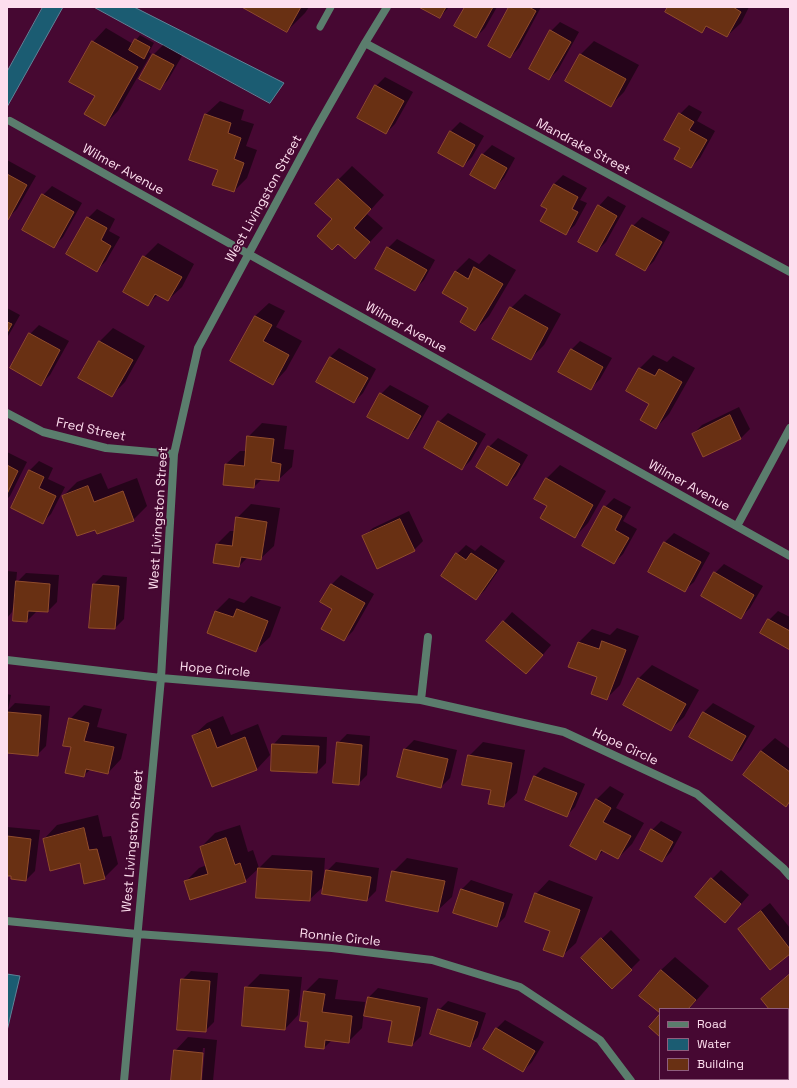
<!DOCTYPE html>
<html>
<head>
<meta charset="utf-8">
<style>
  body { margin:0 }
  #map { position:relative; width:797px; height:1088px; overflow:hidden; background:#460832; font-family:"Space Grotesk",sans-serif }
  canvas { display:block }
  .frame { position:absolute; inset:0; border:8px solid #fddeee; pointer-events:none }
  .legend { position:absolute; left:659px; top:1008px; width:130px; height:72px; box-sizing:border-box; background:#460832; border:1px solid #8f5e7d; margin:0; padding:5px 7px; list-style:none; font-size:12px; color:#fddeee }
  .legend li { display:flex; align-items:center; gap:8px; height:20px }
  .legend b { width:20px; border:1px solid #8f5e7d }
</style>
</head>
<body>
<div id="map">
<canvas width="797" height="1088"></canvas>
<div class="frame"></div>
<ul class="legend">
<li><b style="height:5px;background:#5b7d6d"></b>Road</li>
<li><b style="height:11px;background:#1b5c72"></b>Water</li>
<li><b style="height:11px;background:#693013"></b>Building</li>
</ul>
</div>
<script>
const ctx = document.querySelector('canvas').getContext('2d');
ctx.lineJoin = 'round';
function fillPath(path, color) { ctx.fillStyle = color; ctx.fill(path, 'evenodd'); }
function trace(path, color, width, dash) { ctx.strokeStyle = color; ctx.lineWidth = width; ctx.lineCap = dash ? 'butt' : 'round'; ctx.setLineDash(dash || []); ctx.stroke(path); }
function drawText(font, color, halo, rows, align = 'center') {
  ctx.font = font + ' "Space Grotesk",sans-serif'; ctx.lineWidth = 4; ctx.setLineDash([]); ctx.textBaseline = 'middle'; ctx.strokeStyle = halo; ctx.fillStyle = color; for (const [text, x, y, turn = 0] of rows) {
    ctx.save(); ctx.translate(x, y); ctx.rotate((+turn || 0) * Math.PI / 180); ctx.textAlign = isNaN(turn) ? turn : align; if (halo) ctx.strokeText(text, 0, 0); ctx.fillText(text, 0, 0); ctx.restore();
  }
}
const water = new Path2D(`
  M43,7H63L7,107V72Z
  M94,7H134L284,83L270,103Z
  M7,974L20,976L7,1031Z`);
fillPath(water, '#1b5c72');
trace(water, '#5f8397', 1);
fillPath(new Path2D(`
  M244,7H309L305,13L287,31Z
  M421,7H449L440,17Z
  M466,7H497L485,28L476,37Z
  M510,7H541L519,48L510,57Z
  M669,7H749L741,23L727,36L708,26L702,32Z
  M560,22L579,32L558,70L549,79L551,31Z
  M106,28L133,44L140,35L154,43L149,52L151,54L118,111L104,125L96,96L93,42Z
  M594,41L639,65L624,92L611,105L566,81L581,54Z
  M163,45L182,56L168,80L159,89L140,79L154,54Z
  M385,77L413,92L395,124L386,133L376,86Z
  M220,101L244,110L241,120L254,124L246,146L257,150L247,178L234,191L219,169L206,114Z
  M689,105L702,112L697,121L715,131L700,158L691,167L681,148L680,114Z
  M460,122L484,136L472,157L463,166L439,153L451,131Z
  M492,145L515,158L504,178L495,187L483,154Z
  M7,160L36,176L17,209L8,218H7Z
  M352,166L384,195L367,214L383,228L355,258L333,219L338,180Z
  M563,175L587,188L580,200L587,203L575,225L565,234L548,209L543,205L554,184Z
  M52,186L82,203L63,237L54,246L43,195Z
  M608,196L626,206L606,242L597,251L579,241L599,206Z
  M97,209L115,219L109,231L120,237L106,261L97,270L88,218Z
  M642,217L670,232L654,261L645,270L633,226Z
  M397,239L435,260L424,280L415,289L388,248Z
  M158,243L194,264L182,287L168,300L158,295L148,304L144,257Z
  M489,254L516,270L489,316L475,330L469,307L455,272L469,258L479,264Z
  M525,294L561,314L544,345L530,359L511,308Z
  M269,303L285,311L276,327L302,341L286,370L273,384L255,316Z
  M7,308L20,315L7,338Z
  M39,325L69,341L50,375L41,384L30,334Z
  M113,328L145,346L125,382L112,395L100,341Z
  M580,341L612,358L600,379L591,388L571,350Z
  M339,348L376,369L363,393L354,402L330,357Z
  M653,355L667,362L673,356L695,368L669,414L656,428L651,403L627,390L640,368Z
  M390,385L429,406L416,429L407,438L381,394Z
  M739,407L750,429L741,438L704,456L693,434L702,425Z
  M448,413L486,434L471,460L462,469L439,422Z
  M262,423L287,426L284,449L294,450L292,467L278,480L262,479L254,487L226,464L240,451H247L248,437Z
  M498,438L528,455L516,476L507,485L489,447Z
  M7,452L27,462L10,496L7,499Z
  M39,461L53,468L48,479L65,487L51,514L42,523L12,508L30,470Z
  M560,465L606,491L588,523L575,537L548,506L546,479Z
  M101,473L108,489L137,478L147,506L133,520L96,528L63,496L77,482Z
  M614,498L631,507L623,521L637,529L623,554L614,563L605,507Z
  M251,504L280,508L274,546L260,559L248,557L239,566L217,544L230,531H235L237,518Z
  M409,511L423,541L414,550L363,537L373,528Z
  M674,533L710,553L694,582L684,591L649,571L665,542Z
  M466,545L475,551L481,545L505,561L485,590L476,599L457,554Z
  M724,564L763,586L750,608L741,617L715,573Z
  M7,571L17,572L16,583L26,573L59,575L57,602L48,611L36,610V612L27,621L14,620L15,603H14L12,612L7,618Z
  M103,575L127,577L124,619L115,628L94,584Z
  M341,575L374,594L353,631L344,640L332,584Z
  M251,596L281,607L270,637L256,650L208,633L216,611L229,598L244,603Z
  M778,611L790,617V648L769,620Z
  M512,612L551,645L535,664L487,641Z
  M617,628L639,636L620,685L607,698L599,677L570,666L579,642L592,629L610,635Z
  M652,665L699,690L684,717L670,730L624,705L639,678Z
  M7,694L11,695L8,710L15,703L50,706L46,746L37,755L7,752Z
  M713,703L755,726L741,750L732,759L691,736L704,712Z
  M84,705L102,709L97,727L127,734L121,759L108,773L91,769L83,776L72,747L70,719Z
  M223,716L231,735L258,724L270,755L257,769L212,786L193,736L207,723Z
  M347,734L370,736L367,775L358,784L338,743Z
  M282,735L327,737L326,763L317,772L273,745Z
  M775,738L790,749V801L786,805L761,751Z
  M414,740L457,750L450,778L441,787L405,749Z
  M483,742L525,750L517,793L503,806L469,756Z
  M544,767L585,784L575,807L566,816L526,799L535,776Z
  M610,786L624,794L616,808L644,823L632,844L618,858L604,850L595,859L596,800Z
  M98,815L103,837L111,836L118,864L104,878L44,839L57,825Z
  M661,821L682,832L671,852L662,861L652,830Z
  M240,825L248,852L253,850L259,868L245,881H186L199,868L207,865L201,847L215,833Z
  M7,827L40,830L35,871L26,880L7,875Z
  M272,855L325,858L323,887L309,900L257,897L259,868Z
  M407,858L458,868L452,897L438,910L393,872Z
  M336,862L379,868L376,891L367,900L327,871Z
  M721,870L749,895L734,912L712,879Z
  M471,880L513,894L505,917L496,926L462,889Z
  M549,880L593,897L576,943L562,956L536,894Z
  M770,903L790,928V953L740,929L749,920Z
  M611,930L640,960L612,988L582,958Z
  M675,957L709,986L689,1009H660V1012L640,996L661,970Z
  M191,971L218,973L214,1022L205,1031L182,980Z
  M260,974L302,977L298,1015L285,1029L246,988Z
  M790,974V1032L788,1030V1009H771L762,999Z
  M319,978L338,980L335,999L365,1002L362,1028L348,1042L332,1040L324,1048L306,1046L310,1021L305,992Z
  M378,988L428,998L421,1036L412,1045L393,1020L369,997Z
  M448,1001L486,1013L478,1037L469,1046L439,1010Z
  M505,1020L544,1042L532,1062L523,1071L496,1029Z
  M188,1037L217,1040L213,1081H202L205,1048H203L200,1081H172L175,1051Z
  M756,1079H766L767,1081H752Z`), '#0007');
const building = new Path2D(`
  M242,7H301L287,32Z
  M419,7H446L440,18Z
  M465,7H493L476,38L454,26Z
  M509,7H529L536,11L510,58L488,46Z
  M668,7H733L741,12L727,37L706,26L702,33L665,12Z
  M550,30L571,42L549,80L529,69Z
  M135,39L150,47L144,59L129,50Z
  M92,41L138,67L105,126L84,114L95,96L69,82Z
  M153,54L174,65L160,90L139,79Z
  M580,54L626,79L611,107L565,81Z
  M375,85L404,101L386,134L357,118Z
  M679,113L694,122L689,130L707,140L691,168L674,159L680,148L664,140Z
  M205,114L231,123L228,133L241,138L234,159L244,163L234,192L212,185L218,170L189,160Z
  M450,131L475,145L463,167L438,153Z
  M482,154L507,168L495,189L470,175Z
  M7,174L27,185L8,220L7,219Z
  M338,179L371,209L354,228L370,242L355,259L338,244L332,250L317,236L332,219L315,204Z
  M554,184L578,197L572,209L578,212L566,235L540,221L547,209L541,206Z
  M42,194L74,212L54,248L22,230Z
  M598,205L617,216L597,252L578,242Z
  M87,217L107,228L101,240L111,246L97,272L66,254Z
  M632,225L662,242L645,271L616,255Z
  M387,247L427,270L415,291L375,269Z
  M143,256L182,277L168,301L155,294L148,306L123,292Z
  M474,267L503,284L475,331L460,322L468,308L442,293L455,271L468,279Z
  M510,307L548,328L531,360L492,339Z
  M255,316L272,325L263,341L289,355L273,385L230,361Z
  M7,322L12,324L7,333Z
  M29,333L60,350L41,386L10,368Z
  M99,341L133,360L112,397L78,378Z
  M571,349L603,367L591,390L558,372Z
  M330,357L368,378L354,403L316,382Z
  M639,368L655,376L659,369L682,382L656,429L640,420L649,404L626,391Z
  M380,393L421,416L408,439L367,417Z
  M730,415L741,439L703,457L692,434Z
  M438,421L477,443L462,470L424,448Z
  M247,436L274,439L271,462L281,464L279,481L255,479L254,488L223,485L225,464L244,466Z
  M488,446L520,464L507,486L476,467Z
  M7,465L18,471L7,494Z
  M29,470L44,477L39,488L56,496L43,524L11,508Z
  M546,478L593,505L575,538L540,518L547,506L534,499Z
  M88,486L94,502L123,491L134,521L97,534L95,530L77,536L62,496Z
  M604,506L622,516L615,530L629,538L614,564L582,546Z
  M236,517L267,522L261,560L241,557L239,567L213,563L216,544L232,546Z
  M400,519L415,551L377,569L362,536Z
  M664,542L701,562L685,592L648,572Z
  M456,553L466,560L471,553L497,570L476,600L441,576Z
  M714,572L754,595L741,619L701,596Z
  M16,581L50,584L48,612L28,611L27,622L13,621Z
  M93,584L119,586L115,629L89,628Z
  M331,584L365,603L344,641L321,629L332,609L320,602Z
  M237,609L268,621L256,652L207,633L215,611L233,617Z
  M768,619L790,631V650L760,633Z
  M503,621L543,655L526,674L486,641Z
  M602,641L626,650L607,700L591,694L597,677L568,667L578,642L599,649Z
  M638,678L686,704L671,731L623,705Z
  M7,712L41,715L38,756L7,753Z
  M703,712L746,736L732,761L689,737Z
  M69,718L89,723L84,741L114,747L108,774L86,769L84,777L65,773L71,747L63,746Z
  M210,729L217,748L245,737L257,770L212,787L192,736Z
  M337,742L362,745L359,785L333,783Z
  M272,744L319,746L317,773L271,771Z
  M404,749L448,759L441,788L397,777Z
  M761,751L790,772V801L786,807L743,775Z
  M468,755L512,763L504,807L488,804L491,790L462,785Z
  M534,776L577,793L567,817L525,800Z
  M596,799L611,808L603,822L631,836L618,859L601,850L596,860L570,846Z
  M84,828L89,850L97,849L105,879L84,884L80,863L50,871L43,839Z
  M651,829L673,842L662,862L640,850Z
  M7,836L31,839L26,881L11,879V876H7Z
  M226,838L235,865L240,863L246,882L190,900L184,881L208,874L200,847Z
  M258,868L312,871L310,901L256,898Z
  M326,870L371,877L367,901L322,894Z
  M392,871L445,881L438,912L386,901Z
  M711,878L741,904L725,923L695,897Z
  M461,889L504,903L497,927L453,913Z
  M535,893L580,910L563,957L543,950L550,931L525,922Z
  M761,911L790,949V954L770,970L738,929Z
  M601,938L632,970L612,989L581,958Z
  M661,970L696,1000L688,1009H660V1013L639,996Z
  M790,974V1034L788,1032V1009H769L761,999Z
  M181,979L210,981L206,1032L177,1030Z
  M245,987L289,990L285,1030L242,1026Z
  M304,991L325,994L322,1012L352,1016L349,1043L325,1040L324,1049L305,1047L308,1022L300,1021Z
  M368,997L420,1007L412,1046L388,1042L392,1021L364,1016Z
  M438,1009L478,1022L470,1047L430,1034Z
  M660,1014V1037L649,1027Z
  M496,1028L535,1051L523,1072L483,1049Z
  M174,1050L203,1053L201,1081H171Z
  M688,1079H716L713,1081H690Z`);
fillPath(building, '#693013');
trace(building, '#904c2c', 1);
trace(new Path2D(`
  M320,27L331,7`), '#5b7d6d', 7);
trace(new Path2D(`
  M365,43L790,272
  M10,121L790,556
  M7,413L43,432L106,448L174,454
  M737,526L790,428
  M7,660L161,678L421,700L564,732L697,794L783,868L790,876
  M421,700L428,637
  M7,921L137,934L332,948L432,960L520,987L600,1040L631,1081
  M124,1081L161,678L174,454L198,348L316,129L365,43L387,7`), '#5b7d6d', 8);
drawText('13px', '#fddeee', '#460832', [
  ["Mandrake Street",583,147,28],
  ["Wilmer Avenue",123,170,29],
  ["West Livingston Street",264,199,-61],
  ["Wilmer Avenue",406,328,29],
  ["Fred Street",91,430,12],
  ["Wilmer Avenue",689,486,29],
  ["West Livingston Street",159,518,-86],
  ["Hope Circle",215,670,5],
  ["Hope Circle",625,747,25],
  ["West Livingston Street",133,841,-85],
  ["Ronnie Circle",340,938,6]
]);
</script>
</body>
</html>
